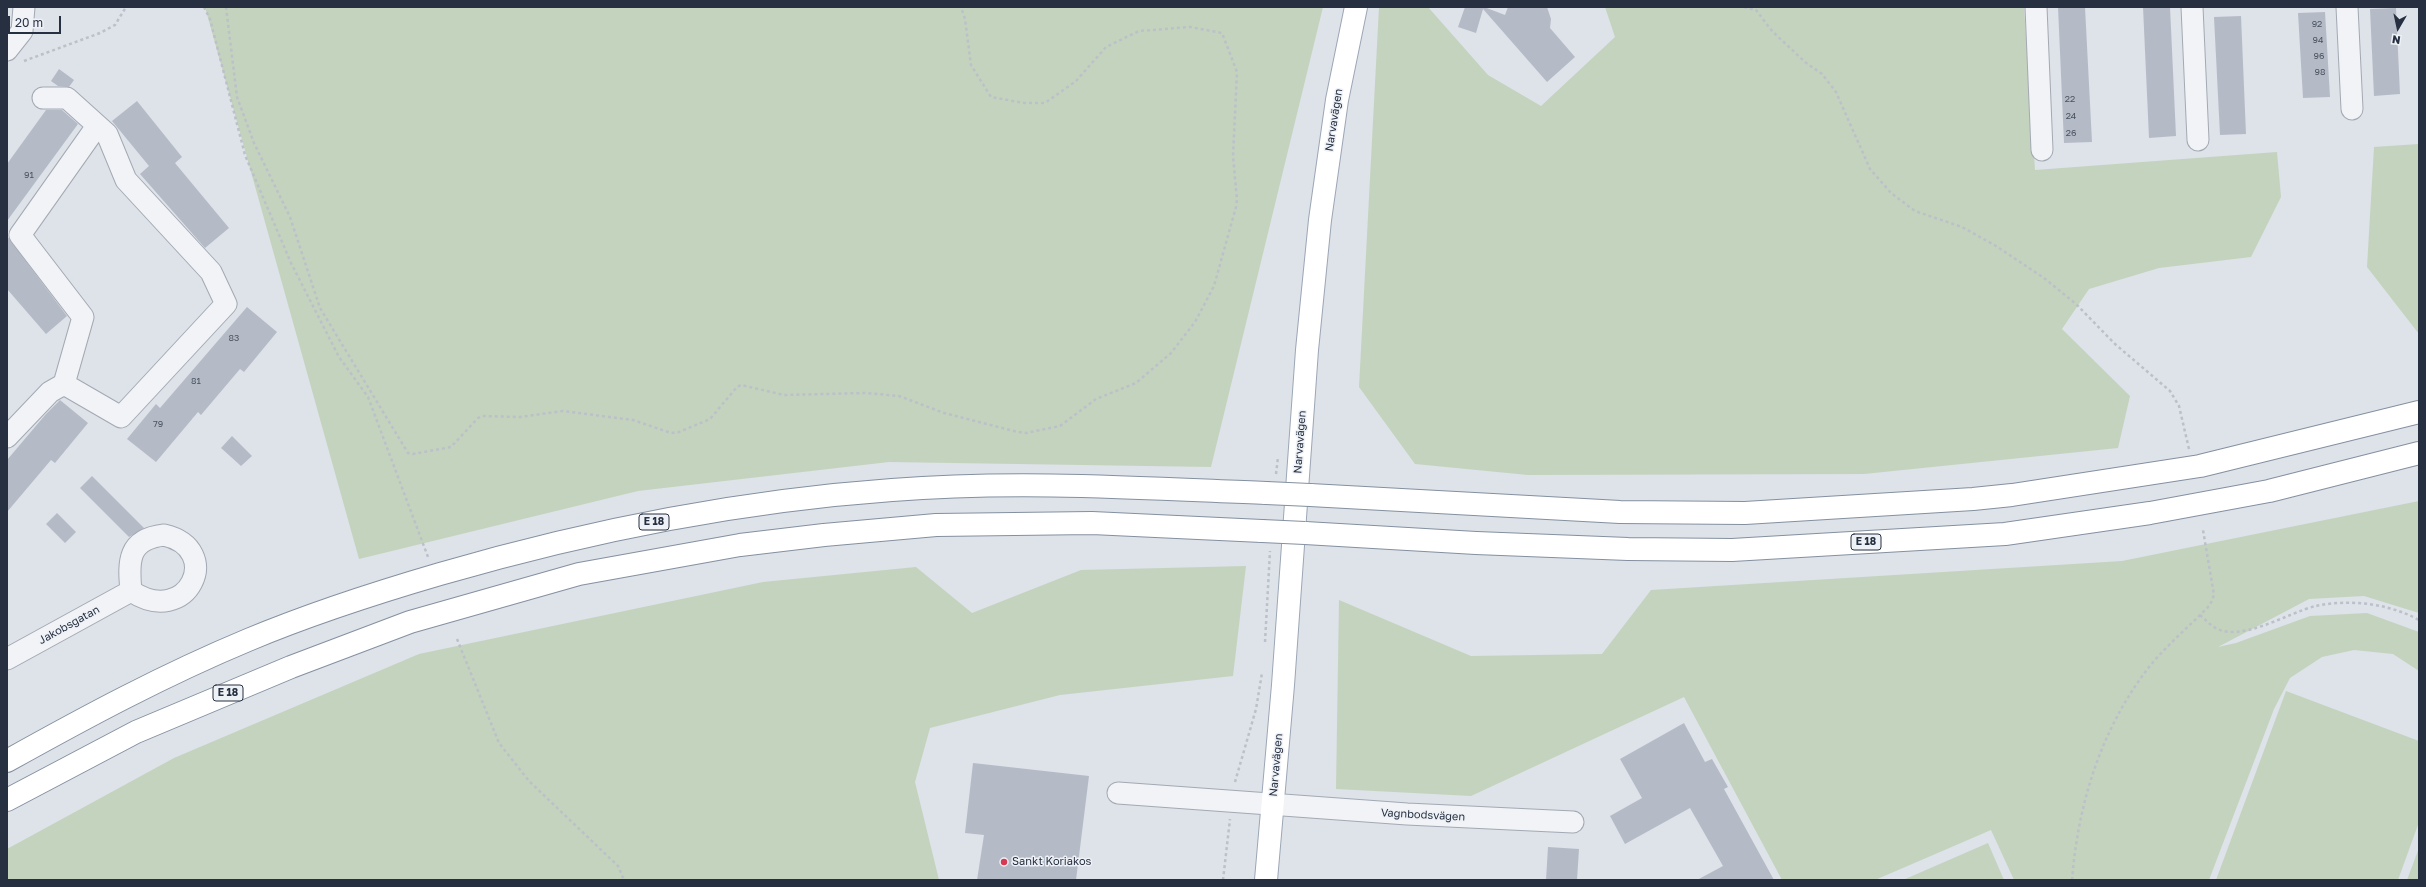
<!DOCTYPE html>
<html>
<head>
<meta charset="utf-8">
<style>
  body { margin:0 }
  #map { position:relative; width:2426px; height:887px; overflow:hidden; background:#dee2e9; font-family:"Golos Text",sans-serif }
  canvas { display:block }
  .frame { position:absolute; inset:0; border:8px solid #263041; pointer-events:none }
  .north { position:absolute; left:2378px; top:8px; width:40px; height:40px; -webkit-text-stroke:3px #eef1f6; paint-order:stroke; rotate:189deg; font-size:11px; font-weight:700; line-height:16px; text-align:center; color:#263041 }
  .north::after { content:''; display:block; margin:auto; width:14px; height:18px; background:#263041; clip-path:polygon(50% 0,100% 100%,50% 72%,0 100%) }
  .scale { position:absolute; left:8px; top:16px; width:53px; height:18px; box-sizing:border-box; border:2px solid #263041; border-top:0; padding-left:5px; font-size:12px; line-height:14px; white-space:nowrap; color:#263041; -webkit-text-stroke:3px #eef1f6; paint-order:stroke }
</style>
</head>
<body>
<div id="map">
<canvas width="2426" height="887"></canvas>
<div class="frame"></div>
<div class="north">N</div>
<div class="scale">20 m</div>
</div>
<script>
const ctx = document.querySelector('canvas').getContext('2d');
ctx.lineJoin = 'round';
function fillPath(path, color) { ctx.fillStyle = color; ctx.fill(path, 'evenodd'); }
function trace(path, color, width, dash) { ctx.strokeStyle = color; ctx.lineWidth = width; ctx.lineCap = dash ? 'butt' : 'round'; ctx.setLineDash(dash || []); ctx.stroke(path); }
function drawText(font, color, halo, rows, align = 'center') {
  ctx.font = font + ' "Golos Text",sans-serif'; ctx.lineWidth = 3; ctx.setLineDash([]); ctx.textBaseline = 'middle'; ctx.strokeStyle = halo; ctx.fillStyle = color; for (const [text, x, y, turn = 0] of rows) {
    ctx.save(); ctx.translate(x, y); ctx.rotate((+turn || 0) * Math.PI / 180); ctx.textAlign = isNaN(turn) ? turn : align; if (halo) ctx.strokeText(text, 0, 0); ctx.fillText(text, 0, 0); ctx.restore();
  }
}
fillPath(new Path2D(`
  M205,7H1323L1211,467L889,462L638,491L359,559Z
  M1379,7H1428L1488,75L1541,106L1615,37L1605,7H2024L2035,170L2277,152L2281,197L2251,257L2159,268L2089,289L2062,329L2130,396L2118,448L1864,474L1528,475L1415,464L1359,387Z
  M2419,144V334L2367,267L2374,147Z
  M2419,501V613L2364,596L2309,599L2218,647L2236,643L2310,616L2367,613L2419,632V671L2393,654L2354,650L2322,657L2290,678L2274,709L2209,880H2014L1991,830L1875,880H1782L1684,697L1471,796L1336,789L1339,600L1471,656L1602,654L1651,590L2122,561Z
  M1246,566L1233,676L1060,695L930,728L915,782L939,880H7V849L174,758L419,654L763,582L916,567L972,613L1081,570Z
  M2286,691L2419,741V822L2398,880H2216Z
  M1988,843L2004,880H1903Z
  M2419,848V880H2407Z`), '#c4d3be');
fillPath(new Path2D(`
  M1465,7H1484L1505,15L1508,7H1547L1551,19L1550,28L1575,57L1547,82L1483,9L1476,33L1458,27Z
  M2058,7H2085L2092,142L2064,143Z
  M2143,7H2170L2176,136L2149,138Z
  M2396,8L2400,94L2374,96L2370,9Z
  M2325,12L2330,97L2303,98L2298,13Z
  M2241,16L2246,134L2220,135L2214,17Z
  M59,69L74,80L69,87L58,86L51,81Z
  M137,101L182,157L175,163L229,228L205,248L140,174L149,166L112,121Z
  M46,110H62L78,124L7,221V164Z
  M7,236L67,316L46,334L7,289Z
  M247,307L277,332L244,372L240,369L201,415L198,412L156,462L127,439L156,404L160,408Z
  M60,400L88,423L55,463L51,460L7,512V460L46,414Z
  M232,436L252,456L241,466L221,448Z
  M92,476L144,528L129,537L80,488Z
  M57,513L76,532L65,543L46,524Z
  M1684,723L1705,762L1712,759L1728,787L1724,789L1774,880H1697L1723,866L1690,808L1625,844L1610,816L1642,798L1620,759Z
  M973,763L1089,776L1076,880H977L984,835L965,833Z
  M1548,847L1579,849L1577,880H1546Z`), '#b5bbc6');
const minor = new Path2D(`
  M2036,7L2042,150
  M2192,7L2198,140
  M2347,7L2352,109
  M7,50L22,31L24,7
  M64,384L83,317L20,235L97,126
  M7,437L50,392L64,384L121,417L226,304L211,272L126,180L107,134L67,98H43
  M164,535C225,549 188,629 131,591C128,561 128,539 164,535Z
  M7,659L131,591
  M1118,793L1407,814L1573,822`);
const major = new Path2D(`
  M1266,880L1283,685L1307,350L1320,220L1337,100L1356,7`);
const highway = new Path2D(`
  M1310,495L1620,512L1745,513L1973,499L2012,495L2200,466L2419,412
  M1305,533L1476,543L1628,549L1732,550L2005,534L2150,513L2269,491L2419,453
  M7,761C86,717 164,675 248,640C310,614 375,593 440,574C588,531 738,501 892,490C1016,480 1141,488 1266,493
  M7,800L136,732L291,667L410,622L579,574L740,545L824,535L936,525L1092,523L1262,531`);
trace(minor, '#a3a9b3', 23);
trace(major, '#9ca6b5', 24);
trace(highway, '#8490a0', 24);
trace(new Path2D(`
  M204,7L210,19L245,155L291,263L339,357L368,397L428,557
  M226,7L237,97L254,143L290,217L320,308L408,453L413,454L451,447L478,418L482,416L520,417L563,411L633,420L671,433L679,432L710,419L737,387L741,385L784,395L865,393L899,396L944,413L1018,432L1026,433L1060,426L1096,399L1136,383L1171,353L1195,322L1214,286L1236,207L1237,200L1233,156L1237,72L1222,33L1190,27L1139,31L1106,47L1076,81L1045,103H1024L991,97L971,65L965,19L961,7
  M1744,7L1756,10L1772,31L1805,62L1822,74L1836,92L1870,169L1891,193L1915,211L1962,227L1996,246L2044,278L2076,304L2115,344L2170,391L2179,406L2189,449
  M24,61L100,33L115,25L126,7
  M1276,474L1278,457
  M2200,615C2205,619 2209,624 2214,627C2240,644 2289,612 2316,606C2349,599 2388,603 2419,620
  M457,639L499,743L529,781L618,866L624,880
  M1265,642L1270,551
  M1235,782L1256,709L1262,673
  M1223,880L1230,819
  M2072,880C2078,805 2100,732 2146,671C2164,647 2189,627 2210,605L2214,595L2203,530`), '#bcc0c8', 2.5, [3, 3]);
trace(minor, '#f1f3f7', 21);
trace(major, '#fff', 22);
trace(highway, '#fff', 22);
const highwayBridge = new Path2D(`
  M1266,493L1310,495
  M1262,531L1305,533`);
trace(highwayBridge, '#8490a0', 24, []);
trace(highwayBridge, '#fff', 22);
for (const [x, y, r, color] of [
  [1004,862,4,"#d83952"]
]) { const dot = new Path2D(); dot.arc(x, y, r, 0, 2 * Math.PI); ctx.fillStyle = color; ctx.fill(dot); trace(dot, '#eef1f6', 1.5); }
drawText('9px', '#4a5362', null, [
  ["92",2317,24],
  ["94",2318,40],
  ["96",2319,56],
  ["98",2320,72],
  ["22",2070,99],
  ["24",2071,116],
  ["26",2071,133],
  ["91",29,175],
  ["83",234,338],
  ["81",196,381],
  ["79",158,424]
]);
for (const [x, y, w] of [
  [654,522,30],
  [1866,542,30],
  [228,693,30]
]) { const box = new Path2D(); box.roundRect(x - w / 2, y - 8, w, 16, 3); ctx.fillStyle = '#eef1f6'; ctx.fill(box); trace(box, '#263041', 1); }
drawText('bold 10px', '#263041', null, [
  ["E 18",654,522],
  ["E 18",1866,542],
  ["E 18",228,693]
]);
drawText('11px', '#263041', '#eef1f6', [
  ["Narvavägen",1334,120,-81],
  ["Narvavägen",1300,442,-86],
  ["Jakobsgatan",69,625,-29],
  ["Narvavägen",1276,765,-85],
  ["Vagnbodsvägen",1423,815,3]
]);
drawText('11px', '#263041', '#eef1f6', [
  ["Sankt Koriakos",1012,862]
], 'left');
</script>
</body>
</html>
